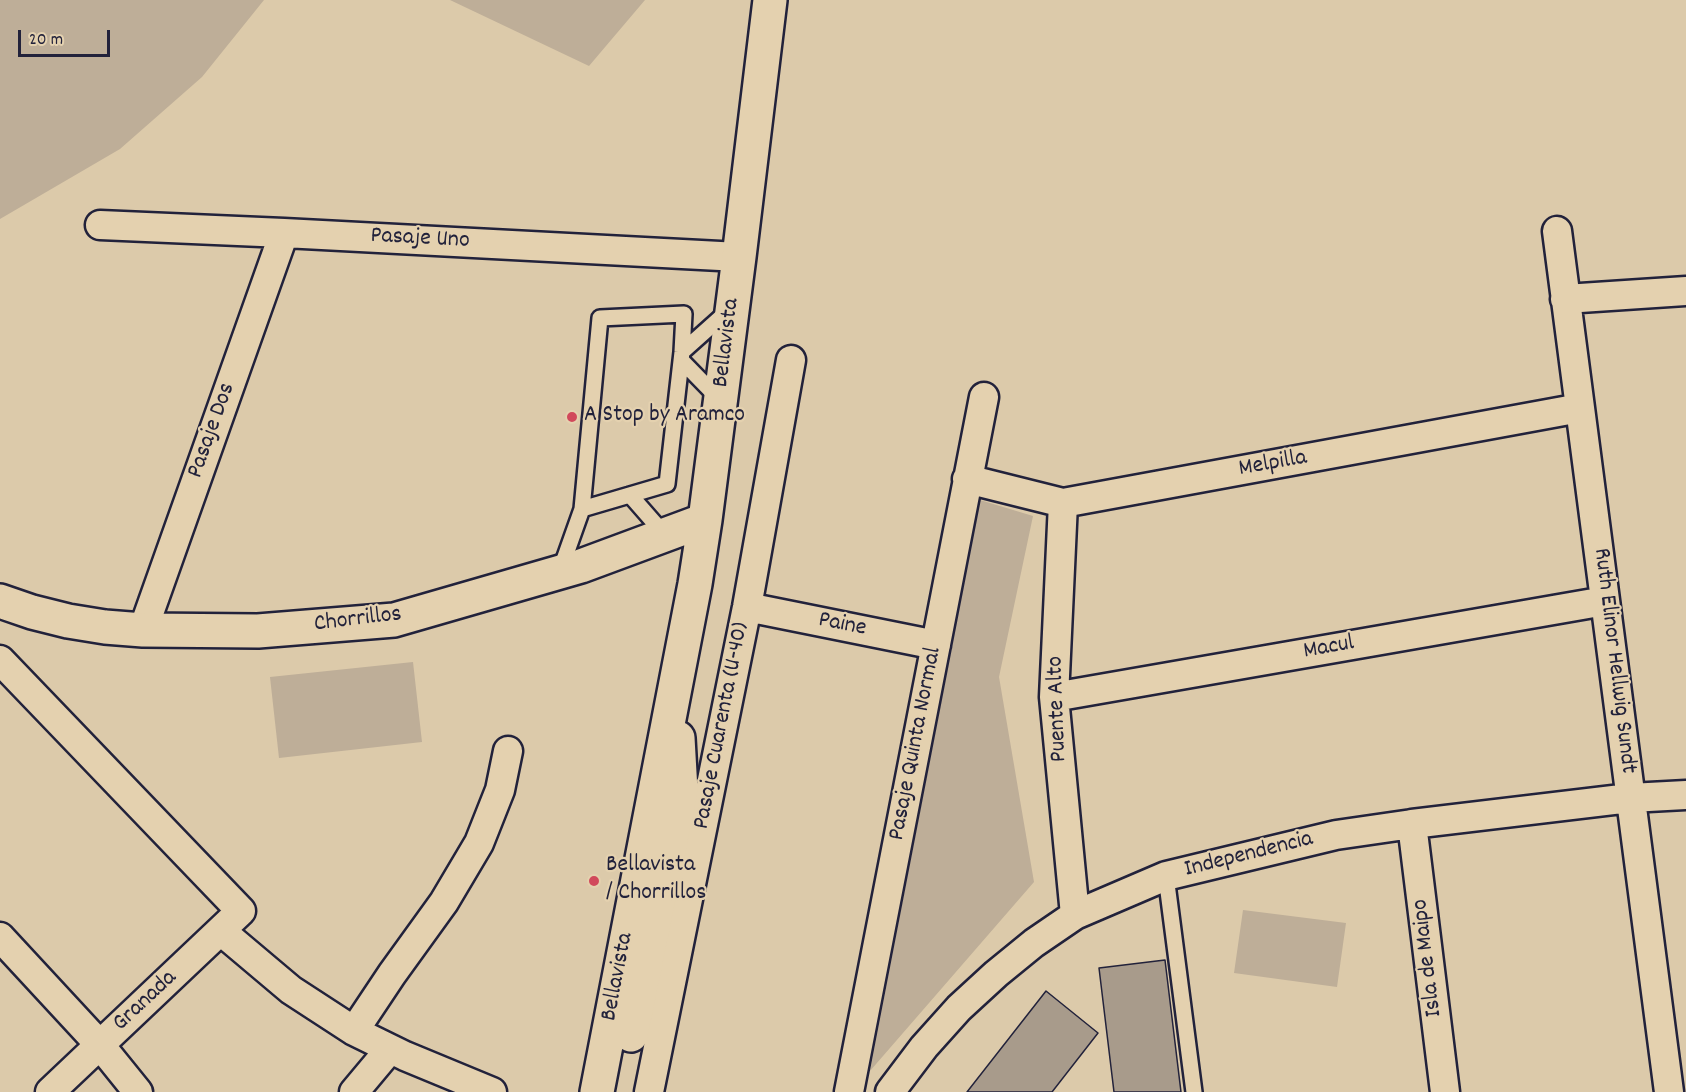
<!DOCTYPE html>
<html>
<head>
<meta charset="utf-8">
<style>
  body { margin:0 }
  #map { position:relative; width:1686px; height:1092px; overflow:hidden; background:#dccaaa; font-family:Dekko,sans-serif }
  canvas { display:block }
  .scale { position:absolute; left:18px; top:30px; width:92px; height:27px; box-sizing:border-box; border:3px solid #22223b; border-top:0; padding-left:8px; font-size:18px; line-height:21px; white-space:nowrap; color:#22223b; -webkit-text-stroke:4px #e4d1af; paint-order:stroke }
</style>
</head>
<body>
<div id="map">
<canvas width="1686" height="1092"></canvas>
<div class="scale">20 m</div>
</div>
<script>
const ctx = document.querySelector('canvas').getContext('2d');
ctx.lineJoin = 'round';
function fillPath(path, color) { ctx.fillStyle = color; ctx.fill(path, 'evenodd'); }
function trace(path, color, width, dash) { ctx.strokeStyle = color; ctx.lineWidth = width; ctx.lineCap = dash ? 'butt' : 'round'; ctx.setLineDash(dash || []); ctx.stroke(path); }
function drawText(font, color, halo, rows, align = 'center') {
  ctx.font = font + ' Dekko,sans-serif'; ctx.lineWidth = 4.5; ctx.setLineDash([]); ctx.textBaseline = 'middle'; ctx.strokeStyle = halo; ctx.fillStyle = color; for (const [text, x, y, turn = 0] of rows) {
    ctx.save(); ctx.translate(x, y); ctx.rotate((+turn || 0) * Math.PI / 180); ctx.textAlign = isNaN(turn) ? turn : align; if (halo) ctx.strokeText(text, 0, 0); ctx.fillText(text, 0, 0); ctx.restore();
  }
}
fillPath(new Path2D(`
  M0,0H264L202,77L120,149L0,219Z
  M450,0H645L589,66Z
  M980,500L1033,516L999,677L1034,882L870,1071Z
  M413,662L422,742L279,758L270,677Z
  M1243,910L1346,923L1337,987L1234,973Z`), '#beae98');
const building = new Path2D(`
  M1165,960L1181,1092H1114L1099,968Z
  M1046,991L1098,1033L1052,1092H967Z`);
fillPath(building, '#a89b8b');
trace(building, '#22223b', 1.5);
const lane = new Path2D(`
  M684,314L682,352L667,484L582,509L600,318Z
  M682,352L729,310
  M681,360L719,399
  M630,495L665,535
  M560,571L582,509
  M1166,876L1194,1092`);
const street = new Path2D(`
  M100,225L284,233L739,257
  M1557,231L1669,1092
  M1565,299L1686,291
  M967,479L1063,503L1580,408
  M1063,503L1054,697L1075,915
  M747,607L936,645
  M143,630L284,233
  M0,660L241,911L50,1092
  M1054,697L1605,601
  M1412,824L1445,1092
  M221,931L291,990L354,1031L405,1056L492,1092
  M0,937L100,1045L138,1092
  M354,1031L392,974L444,902L479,843L500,790L508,751
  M354,1092L390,1049
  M649,1092L747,607L791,360
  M849,1092L984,397
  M890,1092L924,1047L959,1008L996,974L1034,943L1075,915L1166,876L1336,835L1412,824L1630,798L1686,795`);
const secondary = new Path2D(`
  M0,601L32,612L68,621L105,627L143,630L258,631L394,620L581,566L705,520
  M631,1035L681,791L678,738
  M597,1092L695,584L705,520L739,257L770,0`);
trace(lane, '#22223b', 20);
trace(street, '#22223b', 33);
trace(secondary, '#22223b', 38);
trace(lane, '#e4d1af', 15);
trace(street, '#e4d1af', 28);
trace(secondary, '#e4d1af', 33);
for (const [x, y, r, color] of [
  [572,417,6,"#d1495b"],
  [594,881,6,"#d1495b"]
]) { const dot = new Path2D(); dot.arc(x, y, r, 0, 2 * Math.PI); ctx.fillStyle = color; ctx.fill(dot); trace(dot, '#e4d1af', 2); }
drawText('24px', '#22223b', '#e4d1af', [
  ["Pasaje Uno",420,240,3],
  ["Bellavista",728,343,-83],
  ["Pasaje Dos",213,431,-70],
  ["Melpilla",1273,465,-10],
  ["Chorrillos",358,621,-7],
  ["Paine",842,626,11],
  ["Macul",1329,649,-10],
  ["Ruth Elinor Hellwig Sundt",1613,661,83],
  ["Puente Alto",1059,709,-92],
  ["Pasaje Cuarenta (U-40)",723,726,-79],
  ["Pasaje Quinta Normal",917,744,-79],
  ["Independencia",1249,856,-14],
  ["Isla de Maipo",1429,958,-97],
  ["Bellavista",619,977,-79],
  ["Granada",146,1002,-43]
]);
drawText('24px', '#22223b', '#e4d1af', [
  ["A Stop by Aramco",584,417],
  ["Bellavista",606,867],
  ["/ Chorrillos",606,895]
], 'left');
</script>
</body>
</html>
